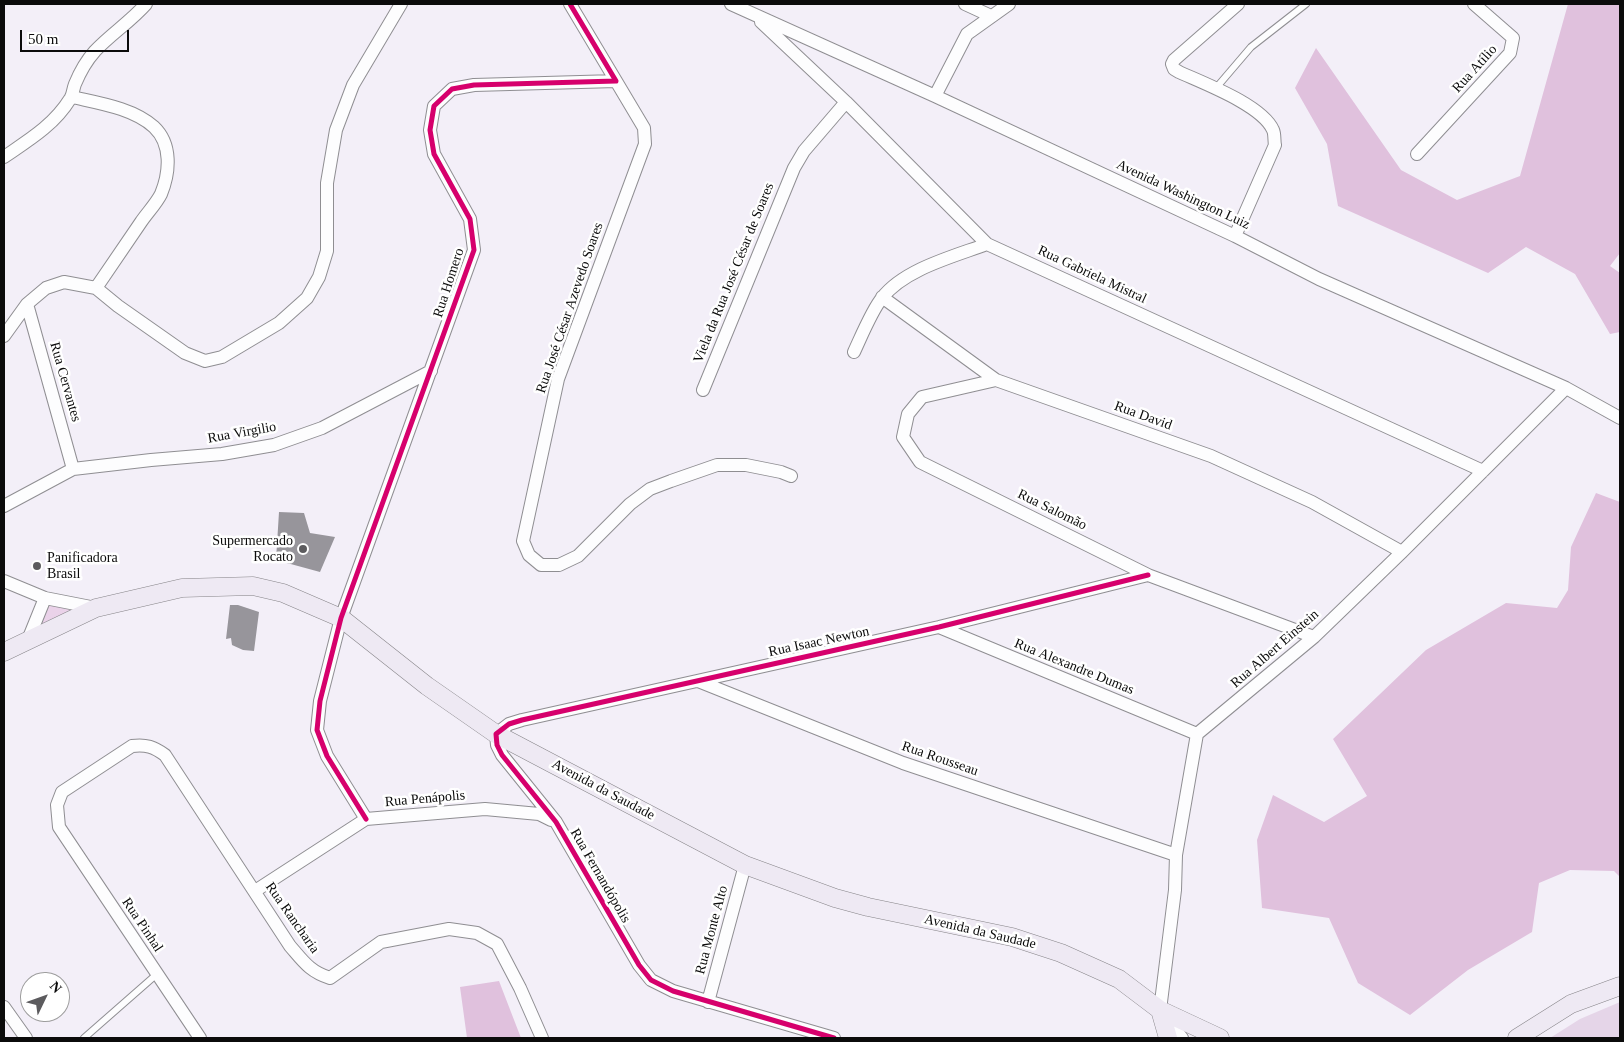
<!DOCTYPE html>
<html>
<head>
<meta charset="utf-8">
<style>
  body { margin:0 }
  #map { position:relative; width:1624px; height:1042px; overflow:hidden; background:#f3eff8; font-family:Georgia,serif }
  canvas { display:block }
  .frame { position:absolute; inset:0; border:5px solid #0b0b0b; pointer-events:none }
  .north { position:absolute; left:20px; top:972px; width:50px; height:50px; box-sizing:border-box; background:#fff; border:1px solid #9d9d9d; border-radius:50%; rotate:48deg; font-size:14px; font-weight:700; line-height:20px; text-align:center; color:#0b0b0b }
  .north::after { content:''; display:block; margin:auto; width:18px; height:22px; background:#5c5b5e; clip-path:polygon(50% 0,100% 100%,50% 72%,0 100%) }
  .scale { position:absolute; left:20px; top:30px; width:109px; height:22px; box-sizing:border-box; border:2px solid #0b0b0b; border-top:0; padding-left:6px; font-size:15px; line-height:18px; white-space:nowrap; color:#0b0b0b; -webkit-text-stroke:4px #fff; paint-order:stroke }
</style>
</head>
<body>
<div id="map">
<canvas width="1624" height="1042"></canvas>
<div class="frame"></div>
<div class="north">N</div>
<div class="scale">50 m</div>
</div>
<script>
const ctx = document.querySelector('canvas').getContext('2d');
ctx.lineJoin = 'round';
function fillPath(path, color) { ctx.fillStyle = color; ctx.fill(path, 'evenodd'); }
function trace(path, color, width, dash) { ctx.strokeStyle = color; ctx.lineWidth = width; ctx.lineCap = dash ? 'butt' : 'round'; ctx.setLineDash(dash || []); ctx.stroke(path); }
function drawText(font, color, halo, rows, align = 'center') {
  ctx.font = font + ' Georgia,serif'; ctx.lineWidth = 5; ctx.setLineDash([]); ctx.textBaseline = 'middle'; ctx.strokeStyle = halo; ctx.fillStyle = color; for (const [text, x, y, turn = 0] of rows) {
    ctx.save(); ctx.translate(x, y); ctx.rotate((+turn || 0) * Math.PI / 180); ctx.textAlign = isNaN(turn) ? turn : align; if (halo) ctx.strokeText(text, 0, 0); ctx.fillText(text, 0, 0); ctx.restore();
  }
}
fillPath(new Path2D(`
  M43,604L92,609L32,636Z`), '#ead2e9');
fillPath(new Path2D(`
  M1568,4H1620V253L1610,266L1620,273V332L1610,334L1575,274L1526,247L1488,273L1338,206L1327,144L1295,88L1316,48L1401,170L1457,200L1520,176Z
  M1596,493L1620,502V877L1614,871L1570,870L1539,883L1532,932L1468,970L1410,1015L1358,983L1329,918L1262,908L1257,840L1273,795L1324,822L1367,796L1333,739L1426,650L1506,603L1557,608L1568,590L1571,547Z
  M499,981L521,1038H467L460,987Z`), '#e0c1dd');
fillPath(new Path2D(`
  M1620,1002V1038H1550L1580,1019Z`), '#e5d5e8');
fillPath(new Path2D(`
  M279,512L304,513L310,533L335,537L320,572L276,560Z
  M230,605H238L259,612L254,651L243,650L232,645L231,638L226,639Z`), '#97959b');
const lane = new Path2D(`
  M1216,88L1251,47L1306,4
  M84,1038L157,974`);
const street = new Path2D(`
  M731,4L935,96L1235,236L1319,279L1566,388L1620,418
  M965,4L991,16
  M761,22L846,102L987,244L1483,471
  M616,81L644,128L645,144L558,379L523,541L529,555L541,565H559L578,556L630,504L650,489L671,481L717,465H746L781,472L791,476
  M935,96L967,34L1009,4
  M72,97C98,103 133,108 154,127C172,144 170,172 161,194C156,204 147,213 141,222C126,244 111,266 96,288
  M1417,154L1510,53L1513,38L1474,4
  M4,157C29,140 54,125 70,99C73,95 73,89 75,84C80,72 86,61 95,51C111,34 130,22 146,4
  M1235,236L1275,145C1274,141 1275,134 1273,130C1262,105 1203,83 1179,72L1174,69L1172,64L1174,60L1238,4
  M882,297L996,380L1211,456L1312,502L1402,552
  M27,304L73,469
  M4,336L27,304L46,288L64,282L96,288L118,306L185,353L205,361L222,357L279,323L307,298L319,277L327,251V183L336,130L353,85L401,4
  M854,352C861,337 872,310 882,298C904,269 955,256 987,244
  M996,380L922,397L908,414L903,437L920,462L1148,575L1314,637
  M703,390L794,168L804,151L846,102
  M4,506L73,469L151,460L222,454L274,445L322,428L431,371
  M4,581L45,598L96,608
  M939,627L1197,734
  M28,640L45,598
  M698,681L903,763L1176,855
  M366,819L327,756L317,730L320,701L341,618L474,250L470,219L434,154L430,130L434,106L452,89L474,85L616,81L570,4
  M255,891L366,819L485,809L539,814L551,820
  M708,1002L745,865
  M4,1007L26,1038
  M200,1038L59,827L57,805L62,792L132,746C146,744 154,747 165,755L290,946C303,961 310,972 330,978L381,942L449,929L477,933L497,944L520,988L542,1038
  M834,1038L673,991L651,980L639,965L556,822L502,755L497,745L496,734L509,724L522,720L939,627L1148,575
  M1182,1038L1160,1010L1175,890L1176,855L1197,734L1314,637L1402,552L1566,388`);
const secondary = new Path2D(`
  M4,652L96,608L182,588L253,586L283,593L341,618L427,686L496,734L745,865L835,898L868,907L1012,937L1061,953L1119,979L1160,1010L1220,1038
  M1160,1010L1168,1038
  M1517,1038L1571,1004L1620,986`);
trace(lane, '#8f8e92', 8);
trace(street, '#8f8e92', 14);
trace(secondary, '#868488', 19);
trace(lane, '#fdfdfe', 6);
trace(street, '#fdfdfe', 12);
trace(secondary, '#eee9f3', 18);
trace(new Path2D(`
  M366,819L327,756L317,730L320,701L341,618L474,250L470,219L434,154L430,130L434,106L452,89L474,85L616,81L570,4
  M834,1038L673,991L651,980L639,965L556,822L502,755L497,745L496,734L509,724L522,720L939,627L1148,575`), '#d6006c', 5);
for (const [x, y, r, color] of [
  [303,549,5,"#5c5b5e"],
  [37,566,5,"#5c5b5e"]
]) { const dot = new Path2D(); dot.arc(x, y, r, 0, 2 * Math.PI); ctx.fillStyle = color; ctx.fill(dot); trace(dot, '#fff', 2); }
drawText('14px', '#0b0b0b', '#fff', [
  ["Rua Atílio",1475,69,-48],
  ["Avenida Washington Luiz",1183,195,25],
  ["Viela da Rua José César de Soares",734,273,-68],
  ["Rua Gabriela Mistral",1092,275,25],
  ["Rua Homero",449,283,-72],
  ["Rua José César Azevedo Soares",570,308,-71],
  ["Rua Cervantes",65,382,74],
  ["Rua David",1143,416,20],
  ["Rua Virgilio",242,433,-10],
  ["Rua Salomão",1052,510,26],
  ["Rua Isaac Newton",819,642,-12],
  ["Rua Albert Einstein",1275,649,-41],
  ["Rua Alexandre Dumas",1074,667,22],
  ["Rua Rousseau",940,759,19],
  ["Avenida da Saudade",603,790,28],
  ["Rua Penápolis",425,799,-5],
  ["Rua Fernandópolis",600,876,60],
  ["Rua Rancharia",292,918,55],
  ["Rua Pinhal",142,925,56],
  ["Rua Monte Alto",712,930,-75],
  ["Avenida da Saudade",980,932,13]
]);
drawText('14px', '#0b0b0b', '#fff', [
  ["Supermercado",293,541],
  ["Rocato",293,557],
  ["Panificadora",47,558,"left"],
  ["Brasil",47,574,"left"]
], 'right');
</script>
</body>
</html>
